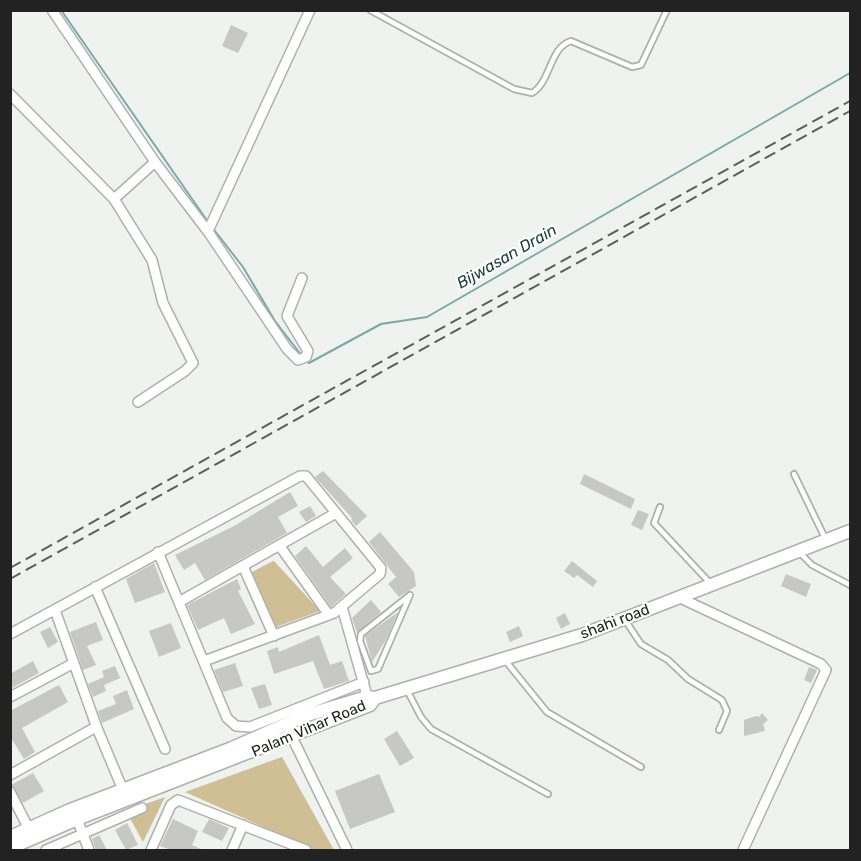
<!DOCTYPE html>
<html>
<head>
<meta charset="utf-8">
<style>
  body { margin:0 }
  #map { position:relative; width:861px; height:861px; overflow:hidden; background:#eff2ee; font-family:Rubik,sans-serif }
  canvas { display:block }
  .frame { position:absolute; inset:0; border:12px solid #212221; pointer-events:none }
</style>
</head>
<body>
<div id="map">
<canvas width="861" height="861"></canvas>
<div class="frame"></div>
</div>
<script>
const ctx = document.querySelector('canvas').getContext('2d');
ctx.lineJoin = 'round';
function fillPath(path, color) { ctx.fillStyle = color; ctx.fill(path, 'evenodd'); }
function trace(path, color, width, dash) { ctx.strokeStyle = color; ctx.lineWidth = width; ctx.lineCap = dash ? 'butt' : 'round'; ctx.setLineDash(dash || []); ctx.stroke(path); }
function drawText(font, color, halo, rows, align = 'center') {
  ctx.font = font + ' Rubik,sans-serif'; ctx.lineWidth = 4.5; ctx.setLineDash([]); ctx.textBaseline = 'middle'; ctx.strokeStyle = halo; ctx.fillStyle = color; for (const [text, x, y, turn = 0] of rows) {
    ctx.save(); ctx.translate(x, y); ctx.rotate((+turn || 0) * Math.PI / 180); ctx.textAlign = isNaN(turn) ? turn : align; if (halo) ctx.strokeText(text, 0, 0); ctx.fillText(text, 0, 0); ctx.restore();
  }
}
fillPath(new Path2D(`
  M273,561H274L320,611L276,627L252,572Z
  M282,757L334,850H315L185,792Z
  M165,797L143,842L126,811Z`), '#d0bf94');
trace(new Path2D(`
  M61,10L206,219
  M215,231L243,267L275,321L302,356
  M306,360L309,363L381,324L427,317L850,73`), '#78aaaa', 2);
fillPath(new Path2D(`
  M231,25L248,33L238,53L222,46Z
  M323,471L367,516L356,526L351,520L352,518L315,477Z
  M584,474L635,499L631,509L580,484Z
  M290,492L298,506L278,517L287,533L205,580L195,563L184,570L175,555L234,526Z
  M310,506L316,516L306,522L299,512Z
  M638,510L649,514L642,530L631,525Z
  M380,532L414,572L416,586L399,597L388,584L396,577L369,542Z
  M306,546L323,567L345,548L353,558L330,577L346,594L331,607L295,556Z
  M572,561L597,581L593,587L577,575L574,578L564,571Z
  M154,563L165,592L135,603L126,579Z
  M786,574L811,584L806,597L781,586Z
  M237,579L241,589L238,591L255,624L231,634L224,618L198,630L187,605Z
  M371,600L381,612L357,633L352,618Z
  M398,612L386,640L372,662L365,636Z
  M565,613L570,624L561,629L556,618Z
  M96,622L103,640L87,646L96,665L83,670L70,632Z
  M171,623L181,648L159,657L149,631Z
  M519,626L523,636L510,642L506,632Z
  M50,627L58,642L48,648L40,632Z
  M319,635L330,665L342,661L349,681L324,689L313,661L274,674L267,651L278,647L279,652Z
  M33,661L39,673L10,689V674Z
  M235,663L243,686L223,692L214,670Z
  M115,666L120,678L104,685L106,691L93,697L88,684L104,677L102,671Z
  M809,667L817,670L811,683L804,680Z
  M265,684L272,705L259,709L251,688Z
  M59,685L68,702L22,728L35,752L24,759L10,736V711Z
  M127,690L134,709L102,723L98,711L116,704L113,696Z
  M762,713L768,720L763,724L765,731L744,736V720L756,716L759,717Z
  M397,731L414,758L400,766L384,739Z
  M33,773L44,791L23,803L11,785Z
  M379,774L395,812L350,829L335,791Z
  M173,819L198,831L192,845L203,850H171L160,846Z
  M209,819L229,828L222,841L202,832Z
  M127,823L138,845L126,850L115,830Z
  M99,835L107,850H96L92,839Z`), '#c7c7c3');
const service = new Path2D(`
  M370,10L514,89L532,93C551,82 549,48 571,41L632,67L641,65L667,10
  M794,474L825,538
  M660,507L654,523L710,583
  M800,553L812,565L850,585
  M410,595L378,669L371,671L360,641L361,634Z
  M625,620L641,644L668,660L688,679L722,700L727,711L719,730
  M504,659L547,712L641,767
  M407,690L421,717L431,729L548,794`);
const minor = new Path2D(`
  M52,10L155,162L209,233L287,349L298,360L306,357L308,351L287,316L302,278
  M10,94L114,199L152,260L163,303L193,363L185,371L138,402
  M114,199L155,162
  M208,231L310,10
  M279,545L329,615
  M158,552L227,718L236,726L250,727L364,682
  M243,566L274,636
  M95,587L165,749
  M678,597L821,664L826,670L743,850
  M179,602L336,513
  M342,607L369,703
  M55,610L97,728L123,790
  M10,634L300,476H306L381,568L380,574L334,613L204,661
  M10,697L74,663
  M289,731L347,850
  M10,775L96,727
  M10,792L31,833
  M75,814L89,850
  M46,850L142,808
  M151,850L171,805L178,800L306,850
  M232,850L243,825`);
const tertiary = new Path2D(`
  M10,837L70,810L232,748L307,715L367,697L375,698L582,635L850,531
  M10,848L77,819L370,705L375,698`);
trace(service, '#adb0ad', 8);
trace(minor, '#adb0ad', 12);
trace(tertiary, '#adb0ad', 15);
trace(service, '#fff', 4.5);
trace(minor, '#fff', 9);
trace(tertiary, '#fff', 12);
trace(new Path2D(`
  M10,568L850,101
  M10,579L850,111`), '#5c5e5c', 2, [12, 6]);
drawText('15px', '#212221', '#fdfffd', [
  ["shahi road",615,622,-21],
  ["Palam Vihar Road",309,729,-23]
]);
drawText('italic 16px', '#193c3c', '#fdfffd', [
  ["Bijwasan Drain",507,257,-30]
]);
</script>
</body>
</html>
